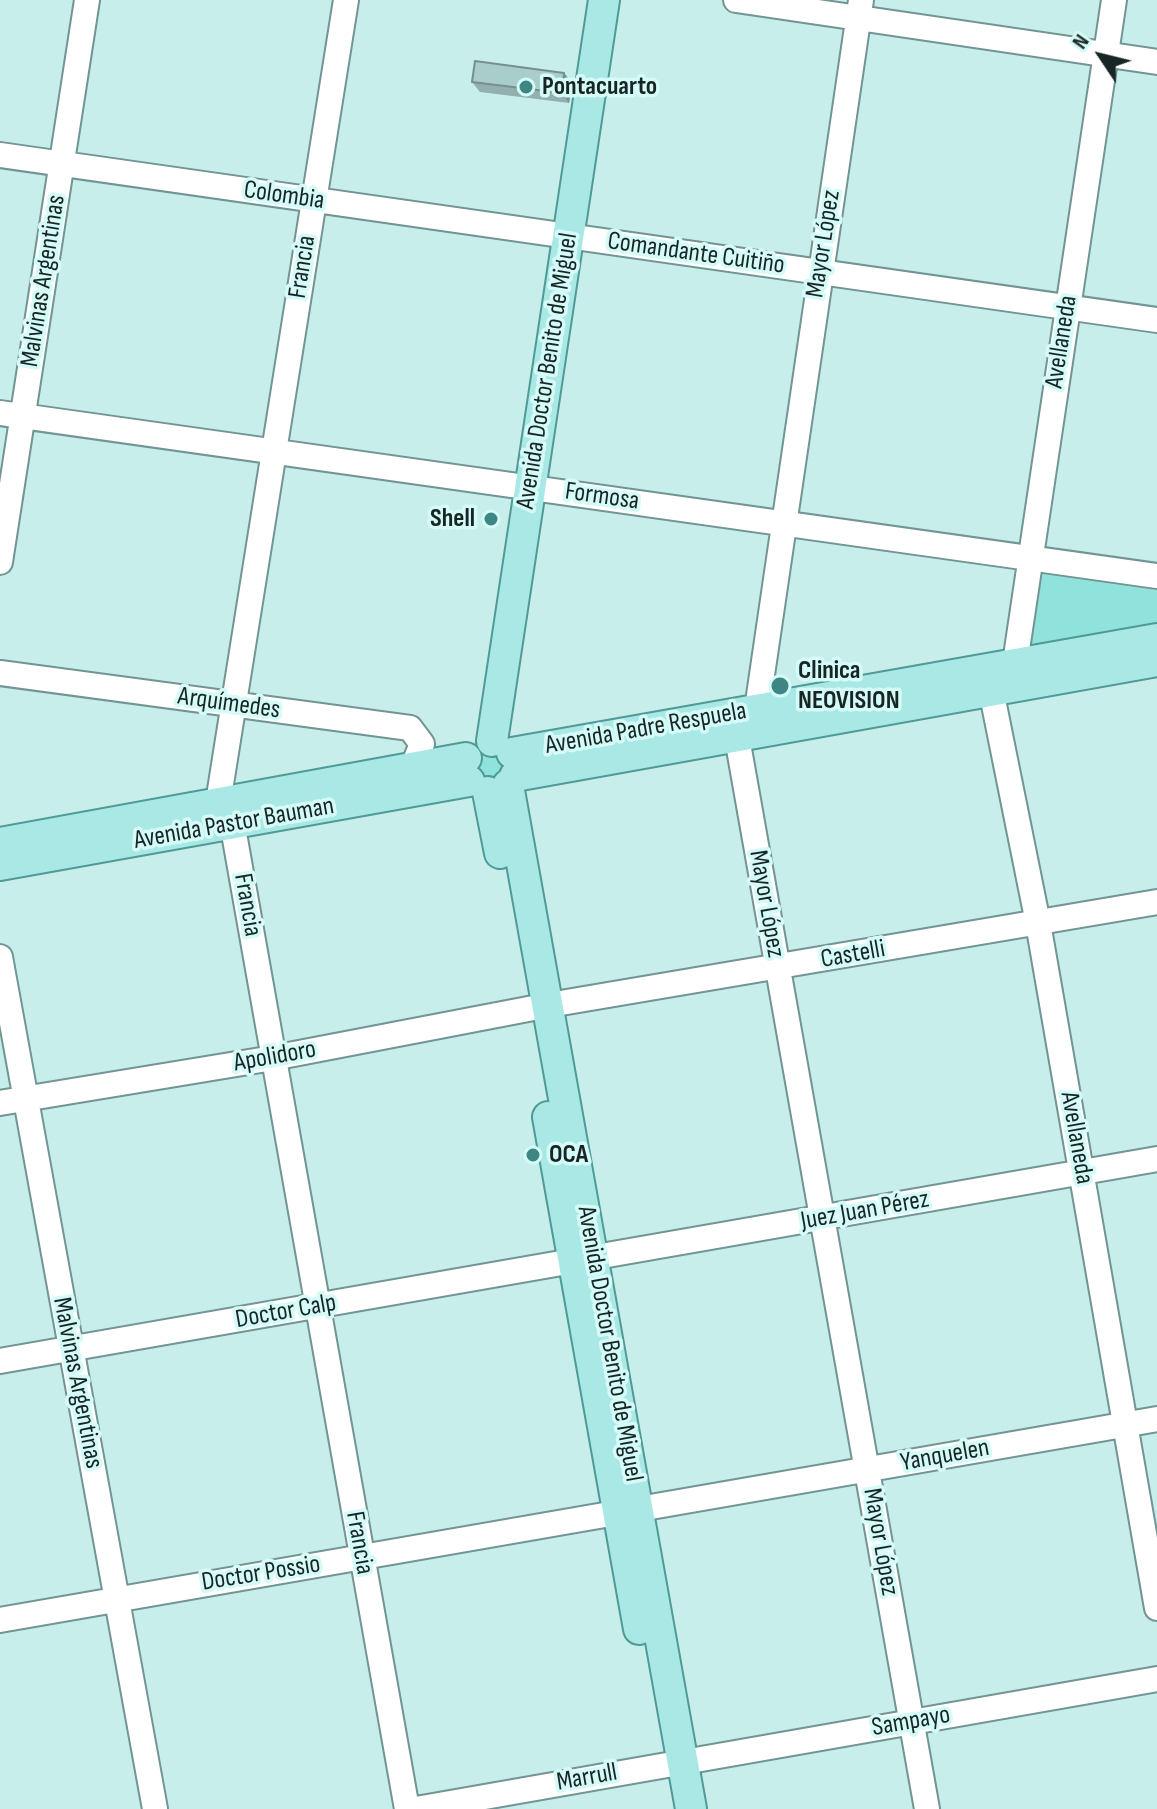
<!DOCTYPE html>
<html>
<head>
<meta charset="utf-8">
<style>
  body { margin:0 }
  #map { position:relative; width:1157px; height:1809px; overflow:hidden; background:#c8eeeb; font-family:"Sofia Sans Condensed",sans-serif }
  canvas { display:block }
  .north { position:absolute; left:1061px; top:16px; width:80px; height:80px; -webkit-text-stroke:6px #d5fbf8; paint-order:stroke; rotate:305deg; font-size:22px; font-weight:700; line-height:32px; text-align:center; color:#172524 }
  .north::after { content:''; display:block; margin:auto; width:28px; height:36px; background:#172524; clip-path:polygon(50% 0,100% 100%,50% 72%,0 100%) }
</style>
</head>
<body>
<div id="map">
<canvas width="1157" height="1809"></canvas>
<div class="north">N</div>
</div>
<script>
const ctx = document.querySelector('canvas').getContext('2d');
ctx.lineJoin = 'round';
function fillPath(path, color) { ctx.fillStyle = color; ctx.fill(path, 'evenodd'); }
function trace(path, color, width, dash) { ctx.strokeStyle = color; ctx.lineWidth = width; ctx.lineCap = dash ? 'butt' : 'round'; ctx.setLineDash(dash || []); ctx.stroke(path); }
function drawText(font, color, halo, rows, align = 'center') {
  ctx.font = font + ' "Sofia Sans Condensed",sans-serif'; ctx.lineWidth = 7; ctx.setLineDash([]); ctx.textBaseline = 'middle'; ctx.strokeStyle = halo; ctx.fillStyle = color; for (const [text, x, y, turn = 0] of rows) {
    ctx.save(); ctx.translate(x, y); ctx.rotate((+turn || 0) * Math.PI / 180); ctx.textAlign = isNaN(turn) ? turn : align; if (halo) ctx.strokeText(text, 0, 0); ctx.fillText(text, 0, 0); ctx.restore();
  }
}
fillPath(new Path2D(`
  M1034,567L1157,585V629L1028,651Z
  M475 766a15 15 0 1 1 30 0a15 15 0 1 1-30 0Z`), '#90e2dd');
const minor = new Path2D(`
  M346,0L220,790L235,839L407,1809
  M736,0L1157,62
  M861,0L757,709L742,735L739,749L927,1809
  M0,155L1157,320
  M0,413L1157,576
  M0,562L87,0
  M0,673L410,728L422,744L412,768
  M988,675L1038,923L1157,1608
  M1018,678L1015,663L1114,0
  M0,957L155,1809
  M0,1103L273,1058L549,1005L1157,902
  M0,1361L1157,1159
  M0,1620L1157,1419
  M416,1809L1157,1679`);
const major = new Path2D(`
  M492,741L604,0
  M512,753L1157,639
  M515,776L1157,661
  M508,785L691,1809
  M488,792L500,853
  M0,843L466,758
  M0,865L469,781
  M548,1117L639,1629`);
trace(minor, '#729593', 28);
trace(major, '#509a96', 34);
trace(minor, '#fff', 24);
trace(major, '#a9e8e5', 30);
fillPath(new Path2D(`
  M564,73L572,83L569,103L480,92L472,82Z`), '#91b0af');
fillPath(new Path2D(`
  M564,73L572,83L569,103L562,93Z`), '#76908e');
const building = new Path2D(`
  M475,61L564,73L562,93L472,82Z`);
fillPath(building, '#a9cdcb');
trace(building, '#76908e', 2);
for (const [x, y, r, color] of [
  [526,87,8,"#3e8683"],
  [491,519,8,"#3e8683"],
  [780,686,10,"#3e8683"],
  [533,1155,8,"#3e8683"]
]) { const dot = new Path2D(); dot.arc(x, y, r, 0, 2 * Math.PI); ctx.fillStyle = color; ctx.fill(dot); trace(dot, '#d5fbf8', 3); }
drawText('bold 26px', '#172524', '#d5fbf8', [
  ["Pontacuarto",542,87],
  ["Shell",475,519,"right"],
  ["Clinica",798,671],
  ["NEOVISION",798,701],
  ["OCA",549,1155]
], 'left');
drawText('26px', '#172524', '#d5fbf8', [
  ["Colombia",284,196,8],
  ["Mayor López",824,244,-81],
  ["Comandante Cuitiño",696,254,8],
  ["Francia",303,267,-81],
  ["Malvinas Argentinas",44,281,-81],
  ["Avellaneda",1062,342,-81],
  ["Avenida Doctor Benito de Miguel",548,371,-81],
  ["Formosa",602,497,8],
  ["Arquímedes",229,704,8],
  ["Avenida Padre Respuela",646,729,-10],
  ["Avenida Pastor Bauman",234,824,-10],
  ["Mayor López",766,904,80],
  ["Francia",247,905,80],
  ["Castelli",853,955,-10],
  ["Apolidoro",275,1057,-10],
  ["Avellaneda",1076,1138,80],
  ["Juez Juan Pérez",865,1211,-10],
  ["Doctor Calp",286,1312,-10],
  ["Avenida Doctor Benito de Miguel",609,1344,80],
  ["Malvinas Argentinas",77,1383,79],
  ["Yanquelen",945,1456,-10],
  ["Mayor López",880,1542,80],
  ["Francia",359,1543,80],
  ["Doctor Possio",261,1574,-9],
  ["Sampayo",911,1722,-10],
  ["Marrull",587,1778,-10]
]);
</script>
</body>
</html>
